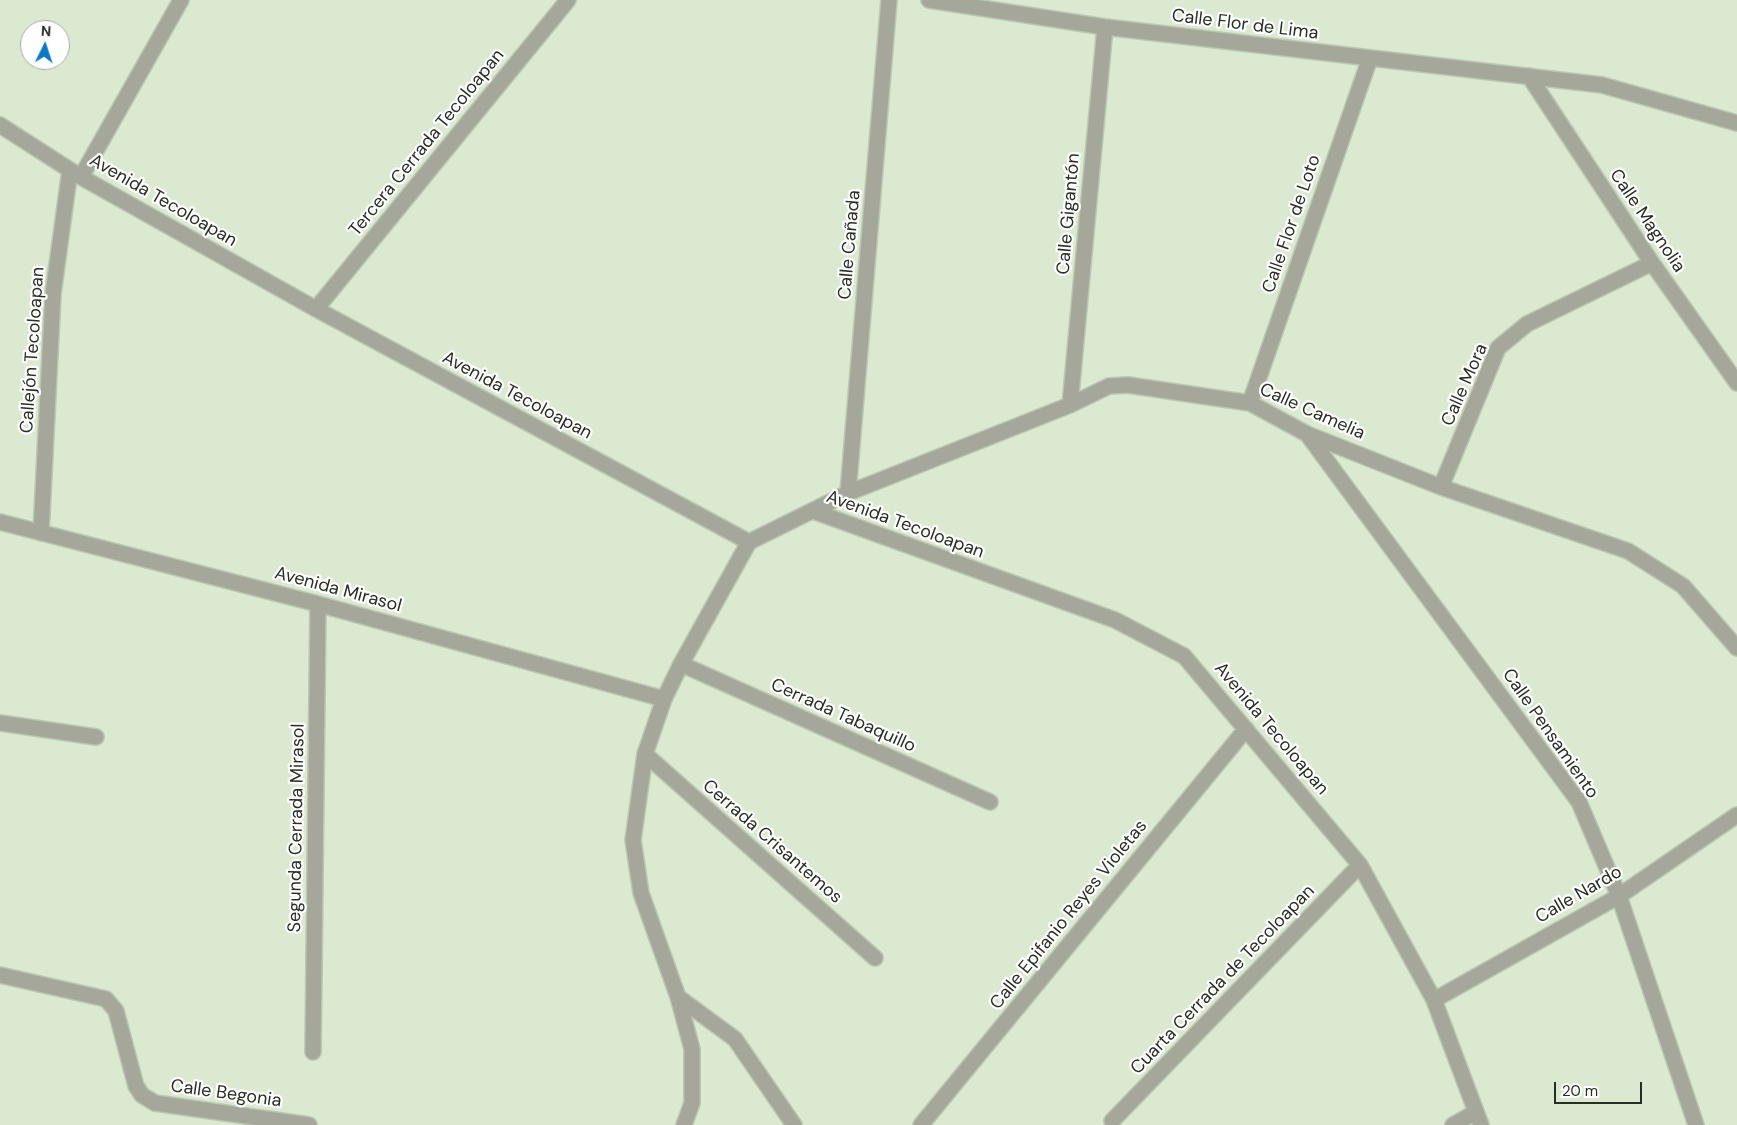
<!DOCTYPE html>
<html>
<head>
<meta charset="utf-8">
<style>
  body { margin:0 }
  #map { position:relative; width:1737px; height:1125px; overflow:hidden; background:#dae9d0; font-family:"DM Sans",sans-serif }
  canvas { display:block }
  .north { position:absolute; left:20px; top:20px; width:50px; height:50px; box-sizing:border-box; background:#fff; border:1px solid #a9aba7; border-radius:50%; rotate:4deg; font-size:14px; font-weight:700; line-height:20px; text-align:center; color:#282e24 }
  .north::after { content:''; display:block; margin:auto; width:18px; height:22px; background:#0979c4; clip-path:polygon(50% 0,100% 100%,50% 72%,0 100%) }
  .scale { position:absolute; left:1554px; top:1082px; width:88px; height:22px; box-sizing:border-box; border:2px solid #282e24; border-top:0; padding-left:6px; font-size:15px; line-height:18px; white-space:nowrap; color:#282e24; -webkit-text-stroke:4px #fff; paint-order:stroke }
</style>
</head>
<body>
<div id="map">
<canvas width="1737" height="1125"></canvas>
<div class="north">N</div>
<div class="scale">20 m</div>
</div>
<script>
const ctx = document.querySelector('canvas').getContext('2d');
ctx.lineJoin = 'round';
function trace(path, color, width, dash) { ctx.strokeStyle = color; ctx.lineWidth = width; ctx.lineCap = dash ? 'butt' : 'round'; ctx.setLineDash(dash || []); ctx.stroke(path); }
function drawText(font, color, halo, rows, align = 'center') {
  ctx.font = font + ' "DM Sans",sans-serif'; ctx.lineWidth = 4.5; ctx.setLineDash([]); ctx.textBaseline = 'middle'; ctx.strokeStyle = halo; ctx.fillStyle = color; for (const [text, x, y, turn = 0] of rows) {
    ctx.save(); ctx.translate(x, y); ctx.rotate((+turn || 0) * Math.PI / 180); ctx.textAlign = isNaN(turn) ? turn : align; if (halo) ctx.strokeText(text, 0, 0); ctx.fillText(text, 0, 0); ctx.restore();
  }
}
const minor = new Path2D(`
  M929,0L1105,27L1602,85L1737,123
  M1529,76L1652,263L1737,383
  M0,125L81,177L316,309L749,542
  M81,177L181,0
  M316,309L568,0
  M1250,403L1370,58
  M1070,405L1105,27
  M1307,434L1579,802L1619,896L1696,1125
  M1441,487L1498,348L1527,324L1652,263
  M848,493L889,0
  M813,511L1115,620L1184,656L1360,865L1434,1000L1481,1125
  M0,522L318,604L664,699
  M41,533L53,294L70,170
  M749,542L848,493L1070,405L1109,386L1128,385L1250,403L1307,434L1441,487L1628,551L1683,586L1737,648
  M681,664L990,802
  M0,723L96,737
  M645,754L875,958
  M0,975L106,999L116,1011L136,1086L142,1095L155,1103L309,1125
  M678,997L735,1039L794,1125
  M1434,1000L1619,896L1737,815
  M313,1052L318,604
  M1112,1121L1360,865
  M684,1125L692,1103V1049L678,997L641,893L633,840L645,754L664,699L681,664L749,542
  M921,1125L1246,729
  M1453,1125L1476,1112`);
trace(minor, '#bac7b1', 18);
trace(minor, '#a6a79b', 15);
drawText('18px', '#282e24', '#fff', [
  ["Calle Flor de Lima",1245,25,7],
  ["Tercera Cerrada Tecoloapan",427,143,-51],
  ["Avenida Tecoloapan",163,201,30],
  ["Calle Gigantón",1069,214,-85],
  ["Calle Magnolia",1647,221,56],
  ["Calle Flor de Loto",1292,224,-71],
  ["Calle Cañada",850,245,-85],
  ["Callejón Tecoloapan",33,350,-86],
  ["Calle Mora",1465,385,-66],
  ["Avenida Tecoloapan",517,396,28],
  ["Calle Camelia",1312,412,24],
  ["Avenida Tecoloapan",905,525,20],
  ["Avenida Mirasol",338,590,15],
  ["Cerrada Tabaquillo",843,716,24],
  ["Avenida Tecoloapan",1271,729,50],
  ["Calle Pensamiento",1550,734,55],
  ["Segunda Cerrada Mirasol",297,828,-89],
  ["Cerrada Crisantemos",772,842,41],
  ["Calle Nardo",1579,895,-30],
  ["Calle Epifanio Reyes Violetas",1069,915,-51],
  ["Cuarta Cerrada de Tecoloapan",1223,980,-46],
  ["Calle Begonia",226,1094,8]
]);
</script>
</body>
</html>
